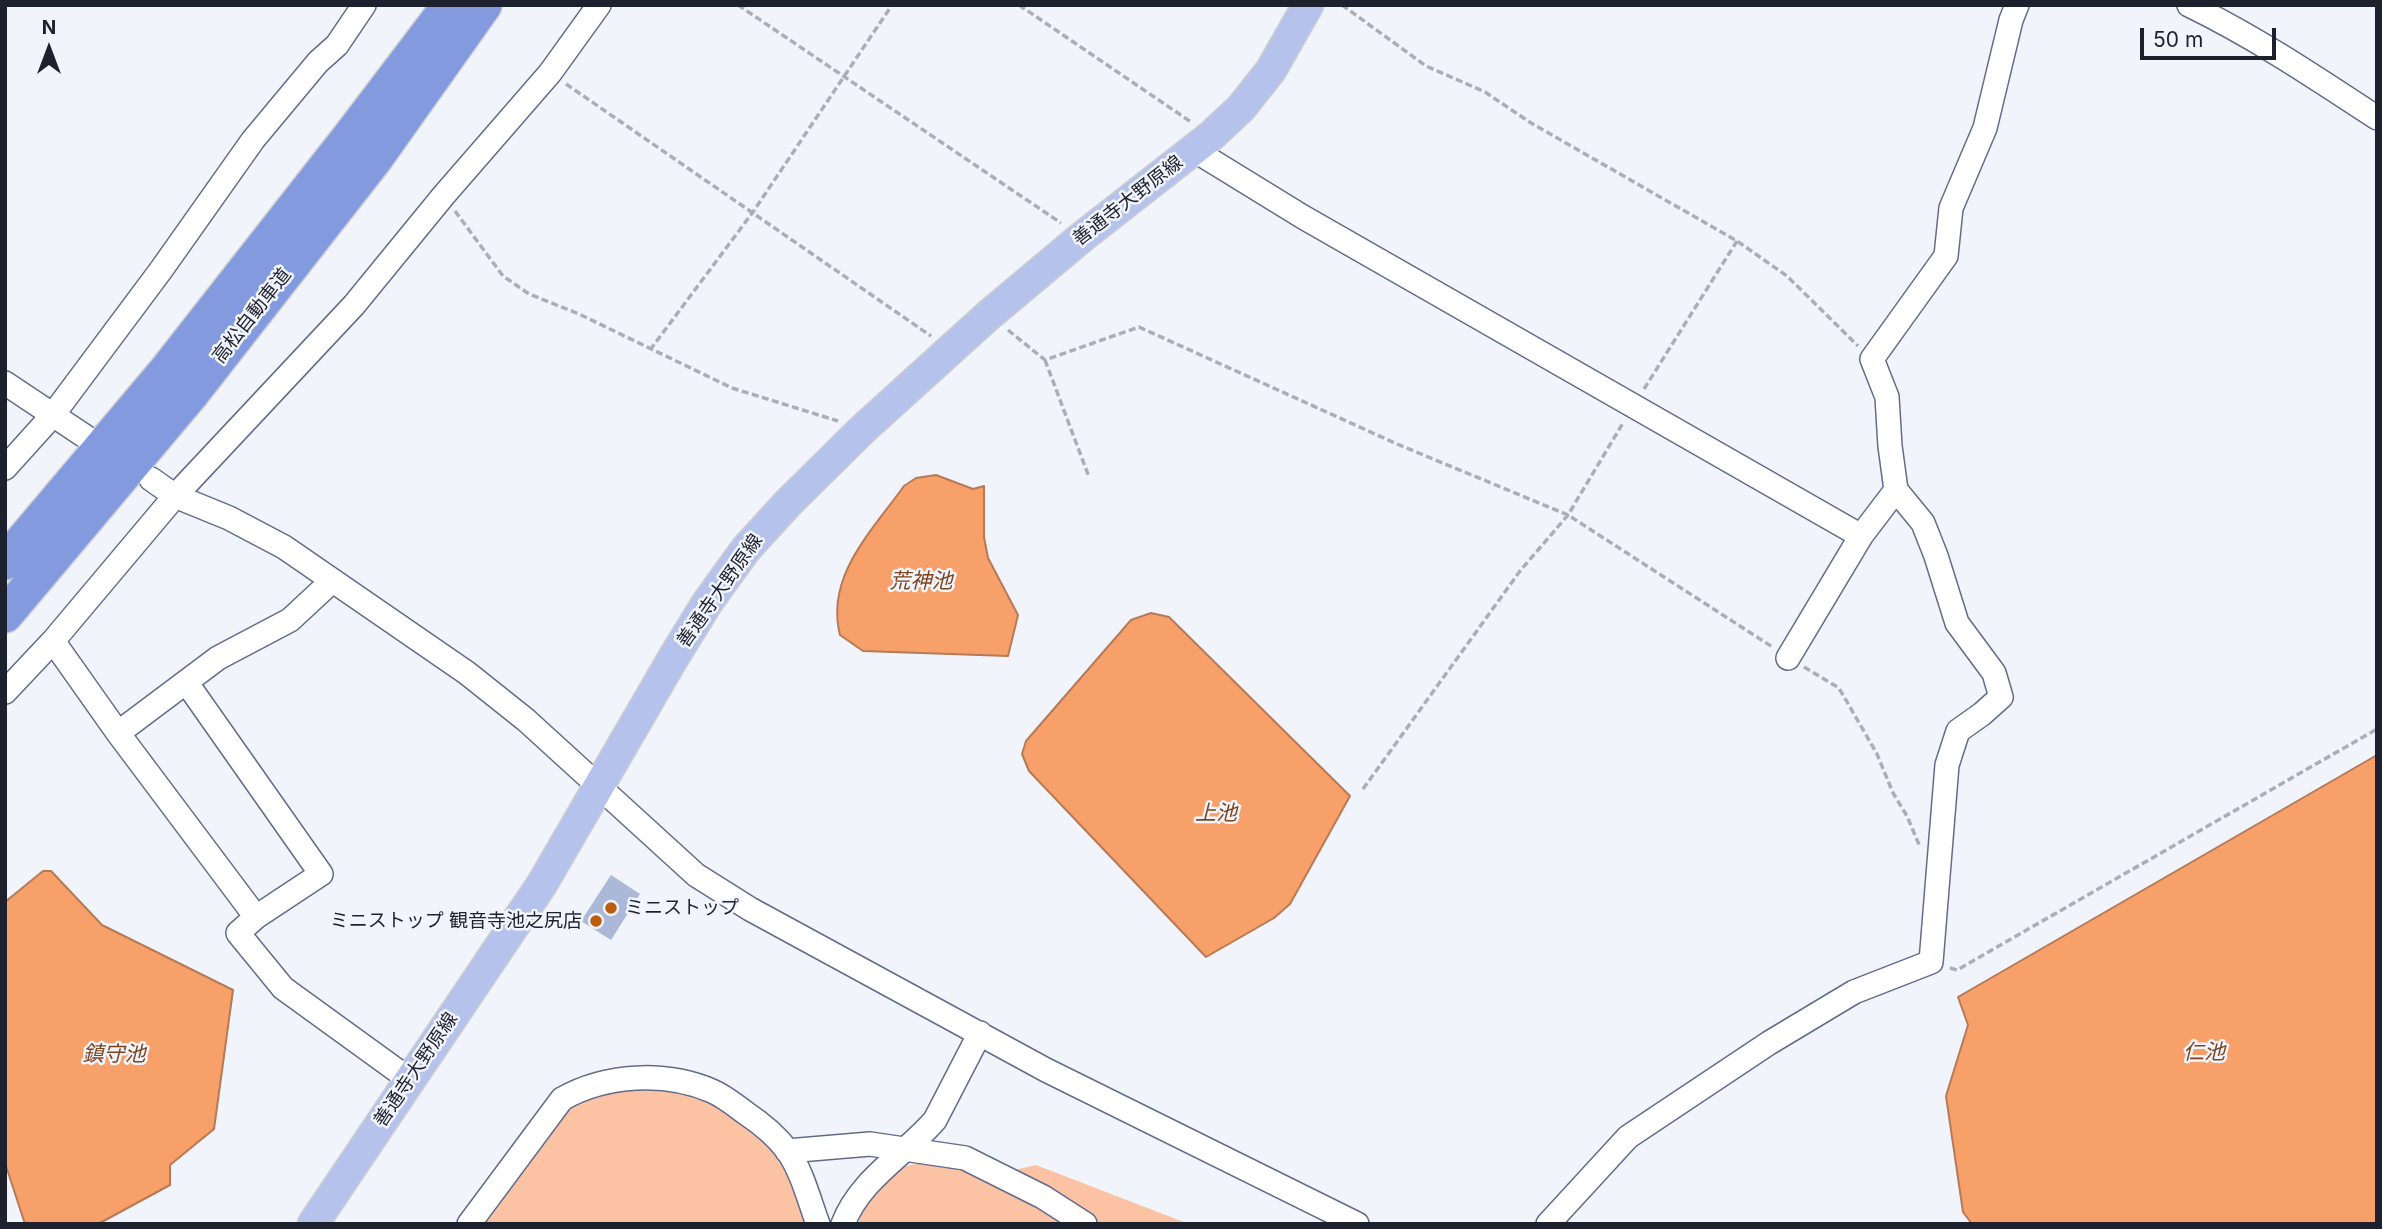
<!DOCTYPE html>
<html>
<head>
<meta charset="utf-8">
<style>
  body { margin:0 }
  #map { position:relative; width:2382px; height:1229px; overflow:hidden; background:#f2f4fb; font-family:Inter,sans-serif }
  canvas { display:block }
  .frame { position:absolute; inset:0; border:7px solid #1d212e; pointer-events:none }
  .north { position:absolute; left:14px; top:14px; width:70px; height:70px; -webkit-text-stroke:5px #f2f4fb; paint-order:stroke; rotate:0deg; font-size:19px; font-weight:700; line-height:28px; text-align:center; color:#1d212e }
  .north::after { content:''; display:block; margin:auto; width:24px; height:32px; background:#1d212e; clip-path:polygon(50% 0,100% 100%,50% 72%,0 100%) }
  .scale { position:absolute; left:2140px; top:28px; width:136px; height:32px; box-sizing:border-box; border:4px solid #1d212e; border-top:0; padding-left:9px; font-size:21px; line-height:24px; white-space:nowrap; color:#1d212e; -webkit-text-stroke:5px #f2f4fb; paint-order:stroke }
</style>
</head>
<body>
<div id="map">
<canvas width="2382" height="1229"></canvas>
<div class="frame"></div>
<div class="north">N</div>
<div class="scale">50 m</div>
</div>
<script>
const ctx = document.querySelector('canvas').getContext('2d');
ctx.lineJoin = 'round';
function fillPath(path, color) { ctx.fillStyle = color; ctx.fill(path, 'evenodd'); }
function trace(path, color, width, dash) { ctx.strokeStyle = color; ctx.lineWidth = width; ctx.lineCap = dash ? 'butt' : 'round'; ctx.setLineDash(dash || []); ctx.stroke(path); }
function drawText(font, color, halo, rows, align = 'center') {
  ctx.font = font + ' Inter,"Noto Sans JP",sans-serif'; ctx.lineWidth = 5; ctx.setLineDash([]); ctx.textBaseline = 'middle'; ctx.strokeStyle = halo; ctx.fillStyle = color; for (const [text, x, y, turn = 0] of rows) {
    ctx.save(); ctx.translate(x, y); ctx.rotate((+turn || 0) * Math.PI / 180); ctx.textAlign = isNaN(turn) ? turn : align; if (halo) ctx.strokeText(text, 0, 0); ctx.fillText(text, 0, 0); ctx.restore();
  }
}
fillPath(new Path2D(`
  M620,1085L708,1095L758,1129L793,1175L808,1224H479L567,1101Z
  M950,1162L1073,1224H858C863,1209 877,1182 890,1173C905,1162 932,1163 950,1162Z
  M1036,1165L1189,1224H1099L1010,1171Z`), '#fbc3a3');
const water = new Path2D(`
  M936,475L973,489L984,486V537L988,558L1018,615L1008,656L863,651L840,635C825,576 872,531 904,486L916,478Z
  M1151,613L1169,617L1350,796L1290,904L1274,918L1206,957L1029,771L1022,754L1026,741L1131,620Z
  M2377,755V1224H1972L1963,1212L1946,1096L1968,1025L1958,997Z
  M43,871H51L102,925L233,990L214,1129L170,1165V1185L98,1224H25L5,1163V902Z`);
fillPath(water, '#f8a069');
trace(water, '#b67a57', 2);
fillPath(new Path2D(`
  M611,875L640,894L611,940L581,921Z`), '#acb8d8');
const minor = new Path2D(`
  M2189,5C2255,37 2316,78 2377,118
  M1194,150L1303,217L1861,536
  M5,383L86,437
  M5,468L52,416L161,270L253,140L318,62L337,45L364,5
  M151,479L175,496L229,518L284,547L467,673L526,720L696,875L750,909L1046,1070L1357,1224
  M53,641L118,733L256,917
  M1788,658L1861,536L1896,490
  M186,682L321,874L256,917L238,933L283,988L410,1080
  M5,692L53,641L175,496L354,305L444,195L550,73L599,5
  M118,733L218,658L290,620L332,581
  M787,1151L870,1144L965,1158L1043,1197L1085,1224
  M469,1224L562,1099C606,1074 665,1071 712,1091C724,1096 736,1106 747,1114C762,1124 776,1136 787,1150C802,1171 809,1200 818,1224
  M843,1224C860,1179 905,1155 935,1120L980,1033
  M1548,1224L1628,1137L1769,1043L1854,992L1931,962L1947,765L1958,731L1982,714L2001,697L1994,673L1957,623L1936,556L1923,523L1896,490L1890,446L1887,397L1872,359L1946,256L1951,208L1985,128L2011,20L2017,5`);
const major = new Path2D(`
  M313,1224L542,884L672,660L707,603L746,549L788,503L863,429L990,314L1082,237L1211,136L1241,108L1271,70L1308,5`);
const highway = new Path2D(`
  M5,562L167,370L352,134L450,5
  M5,615L191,394L374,160L484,5`);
trace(minor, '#626c8a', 26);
trace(major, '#cdced1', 33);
trace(highway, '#cdced1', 38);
trace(new Path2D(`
  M738,5L1061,223
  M1019,5L1191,122
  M1342,5L1426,66L1485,92L1531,123L1737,241L1787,276L1858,346
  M566,84L931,336
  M455,211L503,276L529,294L579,314L732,388L838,421
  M1008,330L1045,360L1139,327L1397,444L1568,515L1774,648
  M650,350L753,212L892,5
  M1045,360L1089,477
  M1644,389L1737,241
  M1804,667L1839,688L1877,754L1893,793L1907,816L1920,847
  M1363,789L1520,571L1568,515L1623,423
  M1950,968L1957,970L2377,729`), '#abaeb7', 3.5, [7, 3.5]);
trace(minor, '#fff', 23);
trace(major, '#b5c2ec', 30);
trace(highway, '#839adf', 35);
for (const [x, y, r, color] of [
  [611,908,7,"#bb5c11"],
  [596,921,7,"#bb5c11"]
]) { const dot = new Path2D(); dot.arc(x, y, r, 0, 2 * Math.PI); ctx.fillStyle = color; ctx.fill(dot); trace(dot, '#f2f4fb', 2.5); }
drawText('19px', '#1d212e', '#f2f4fb', [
  ["善通寺大野原線",1128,201,-38],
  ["高松自動車道",252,316,-52],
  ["善通寺大野原線",720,591,-55],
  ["善通寺大野原線",416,1070,-56]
]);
drawText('19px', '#1d212e', '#f2f4fb', [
  ["ミニストップ",625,908],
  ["ミニストップ 観音寺池之尻店",582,921,"right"]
], 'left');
drawText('italic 21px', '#7d441d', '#f2f4fb', [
  ["荒神池",921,582],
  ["上池",1216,814],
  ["仁池",2204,1053],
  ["鎮守池",114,1055]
]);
</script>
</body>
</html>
